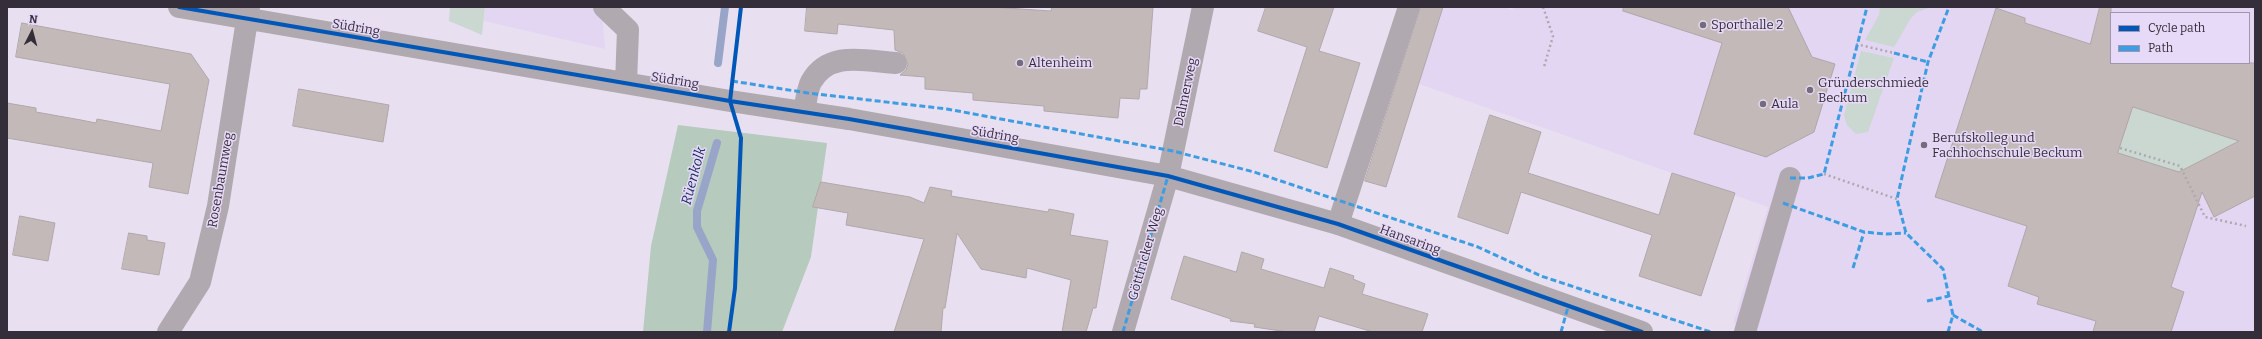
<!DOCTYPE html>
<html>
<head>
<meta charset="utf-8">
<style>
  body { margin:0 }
  #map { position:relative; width:2262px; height:339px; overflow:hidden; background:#e8e0f1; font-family:Bitter,serif }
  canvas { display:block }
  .frame { position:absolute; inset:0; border:8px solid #342e3a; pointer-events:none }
  .legend { position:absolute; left:2110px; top:12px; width:140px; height:52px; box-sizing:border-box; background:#e7d9f8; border:1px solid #9f95ac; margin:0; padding:5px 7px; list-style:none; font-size:12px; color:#342e3a }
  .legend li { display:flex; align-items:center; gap:8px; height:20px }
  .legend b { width:20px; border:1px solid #9f95ac }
  .north { position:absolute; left:12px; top:12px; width:40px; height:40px; -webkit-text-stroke:3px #e7d9f8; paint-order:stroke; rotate:6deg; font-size:11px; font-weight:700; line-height:16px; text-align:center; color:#342e3a }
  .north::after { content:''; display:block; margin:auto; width:14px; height:18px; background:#342e3a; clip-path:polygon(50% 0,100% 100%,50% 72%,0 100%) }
</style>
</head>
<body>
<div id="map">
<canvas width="2262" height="339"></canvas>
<div class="frame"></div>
<ul class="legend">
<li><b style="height:5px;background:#0057b8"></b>Cycle path</li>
<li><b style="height:5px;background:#3e9de2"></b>Path</li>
</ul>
<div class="north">N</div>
</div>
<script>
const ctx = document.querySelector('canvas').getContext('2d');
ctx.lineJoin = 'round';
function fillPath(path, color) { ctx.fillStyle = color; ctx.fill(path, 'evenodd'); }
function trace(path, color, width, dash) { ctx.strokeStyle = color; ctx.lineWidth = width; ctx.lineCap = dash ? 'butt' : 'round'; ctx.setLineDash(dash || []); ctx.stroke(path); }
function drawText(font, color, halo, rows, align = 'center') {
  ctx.font = font + ' Bitter,serif'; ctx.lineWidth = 3; ctx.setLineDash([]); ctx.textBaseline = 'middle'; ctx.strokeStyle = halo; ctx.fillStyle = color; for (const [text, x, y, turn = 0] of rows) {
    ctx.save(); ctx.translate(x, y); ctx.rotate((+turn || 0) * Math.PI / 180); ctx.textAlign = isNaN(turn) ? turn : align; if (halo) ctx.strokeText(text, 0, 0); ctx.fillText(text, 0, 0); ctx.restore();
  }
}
fillPath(new Path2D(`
  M485,7H617L603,22L605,49L484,21Z
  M1443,7H1504L1512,10L1514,7H2255V332H1761L1733,323L1768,207L1419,84ZM2111,13H2249V63H2111Z`), '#e3d6f3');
fillPath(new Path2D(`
  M450,7H485L482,35L449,21Z
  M1880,7H1932L1917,12L1911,18L1894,47L1865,40L1879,15Z
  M1861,51L1894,58L1868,132L1856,134L1847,125L1844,115Z
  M2133,107L2224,136L2255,132L2179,172L2104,199Z`), '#cad8d1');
fillPath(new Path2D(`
  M678,125L827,143L811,257L782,332H643L651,246Z`), '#b6cabe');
trace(new Path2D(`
  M718,63L725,7
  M707,332L713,260L697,227V211L717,143`), '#99a5c8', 8);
const building = new Path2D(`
  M807,7H991L1051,11L1052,7H1153L1147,89H1140L1139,99L1120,98L1118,118L1044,111V106L973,100V93L925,89V77L900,75L906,70L908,64L903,53L895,50L894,30L838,24L837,34L805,31Z
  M1266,7H1334L1319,51L1360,63L1327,168L1274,151L1307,47L1258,31Z
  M1421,7H1443L1386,187L1365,181Z
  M1624,7H1788L1812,57L1835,64L1814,132L1766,157L1694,134L1722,43L1623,11Z
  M2100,7H2111V63H2255V196L2214,217L2202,192L2171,287L2184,292L2171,332H2093L2096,321L2037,304L2039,297L2008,286L2027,226L1935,197L1996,8L2025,18V23L2090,44ZM2133,107L2239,141L2179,172L2118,153Z
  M22,23L191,54L209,80L188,194L149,187L153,163L7,138V103L36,108V112L81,120L96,123L97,119L161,131L170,84L16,57Z
  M299,89L389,105L383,142L293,126Z
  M1490,115L1541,132L1528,173L1659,215L1672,173L1735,193L1701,296L1639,276L1652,235L1521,192L1508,234L1458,217Z
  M821,182L910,197L924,203L930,187L952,191L951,196L1048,212L1049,209L1074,214L1070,235L1108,241L1096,308H1093L1086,332H1062L1071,280L1027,268L1026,278L981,269L957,233L945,308H943L941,332H894L924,239L846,225L848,213L813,207Z
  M20,216L55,223L48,261L13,255Z
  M129,233L147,236V240L165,243L159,275L122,269Z
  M1242,252L1264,259L1261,269L1324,288L1330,268L1354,276L1353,279L1365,284L1362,294L1428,314L1422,332H1373L1319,316L1314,332H1288L1254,327L1255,324L1230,321L1231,319L1171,299L1184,256L1236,272Z`);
fillPath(building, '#c3b9b8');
trace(building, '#afa7aa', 1);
trace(new Path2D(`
  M1543,7L1553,36L1544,67
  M1856,44L1894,53
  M2120,148L2180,166L2205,217L2246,226
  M1824,174L1897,199`), '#ada9af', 2.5, [2, 3]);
trace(new Path2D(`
  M179,7L730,101L849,119L1168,176L1338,224L1642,332
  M604,7L628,30L626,83
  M804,112C806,102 807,90 811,82C829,50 865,61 896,63
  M1338,224L1409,7
  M168,332L200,282L218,206L249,7
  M1123,332L1168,176L1203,7
  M1745,332L1790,178`), '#b0a9af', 22);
trace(new Path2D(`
  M1894,53L1928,62
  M732,81L808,93L947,109L1173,151L1254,172L1478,247L1541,276L1711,332
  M1790,178H1808L1824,174L1867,7
  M1783,203L1864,232L1886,234L1906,233
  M1853,268L1864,232
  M1927,301L1949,296
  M1953,315L1983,332
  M1123,332L1168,176
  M1561,332L1568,307
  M1948,332L1953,315L1943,269L1906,233L1897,199L1928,62L1949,7`), '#3e9de2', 3, [6, 3]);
trace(new Path2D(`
  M179,7L730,101L849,119L1168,176L1338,224L1642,332
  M729,332L735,288L741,138L730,101L741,7`), '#0057b8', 4);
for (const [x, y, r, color] of [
  [1703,25,4,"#736c7a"],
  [1020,63,4,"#736c7a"],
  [1810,90,4,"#736c7a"],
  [1763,104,4,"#736c7a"],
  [1924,145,4,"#736c7a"]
]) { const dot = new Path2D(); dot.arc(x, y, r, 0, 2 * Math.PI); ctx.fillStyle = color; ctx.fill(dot); trace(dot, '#e7d9f8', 1.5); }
drawText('13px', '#342e3a', '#e7d9f8', [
  ["Sporthalle 2",1711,25],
  ["Altenheim",1028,63],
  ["Gründerschmiede",1818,83],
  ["Beckum",1818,98],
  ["Aula",1771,104],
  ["Berufskolleg und",1932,138],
  ["Fachhochschule Beckum",1932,153]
], 'left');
drawText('13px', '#342e3a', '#e7d9f8', [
  ["Südring",356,28,10],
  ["Südring",675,81,9],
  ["Dalmerweg",1186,92,-78],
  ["Südring",995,135,10],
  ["Rosenbaumweg",221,180,-80],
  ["Hansaring",1410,240,20],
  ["Göttfricker Weg",1146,254,-74]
]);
drawText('italic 14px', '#142a5f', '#e7d9f8', [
  ["Rüenkolk",694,176,-75]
]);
</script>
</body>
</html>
